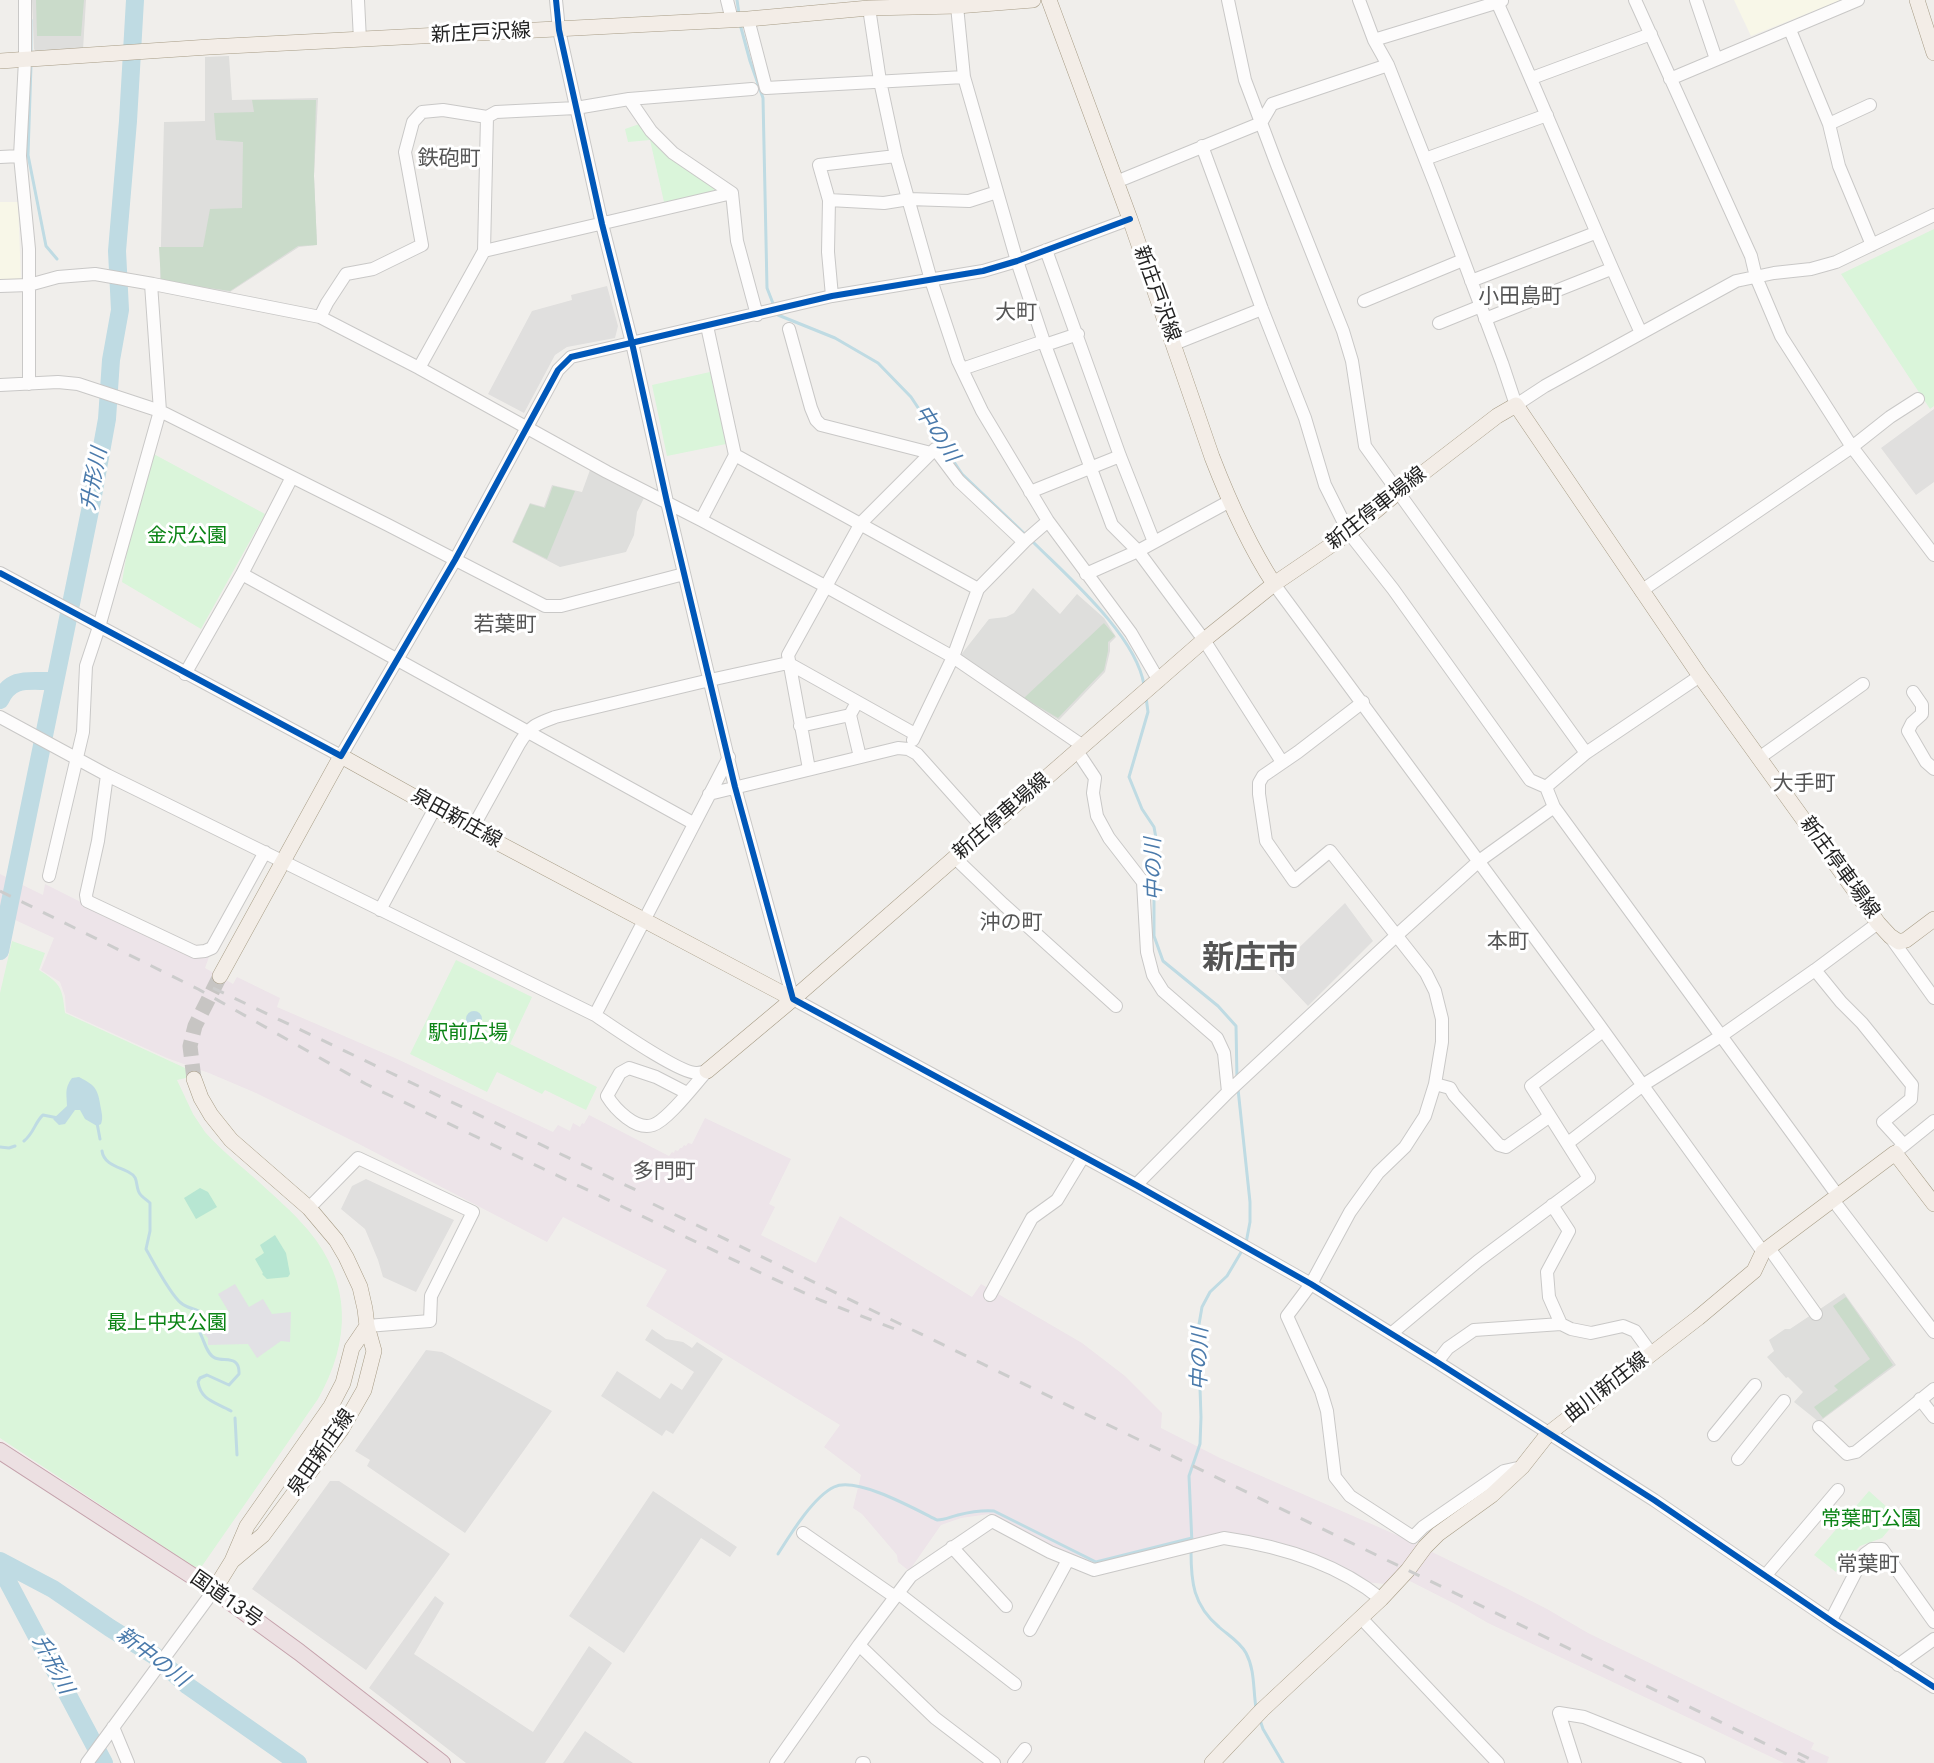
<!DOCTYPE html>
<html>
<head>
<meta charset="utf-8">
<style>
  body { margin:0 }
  canvas { display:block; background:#f0eeeb }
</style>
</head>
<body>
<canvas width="1934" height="1763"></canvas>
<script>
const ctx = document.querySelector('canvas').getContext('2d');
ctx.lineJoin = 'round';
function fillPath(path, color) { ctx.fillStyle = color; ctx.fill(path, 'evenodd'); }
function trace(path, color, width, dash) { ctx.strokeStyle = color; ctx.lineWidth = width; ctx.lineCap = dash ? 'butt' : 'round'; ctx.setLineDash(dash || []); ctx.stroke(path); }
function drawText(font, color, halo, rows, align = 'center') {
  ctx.font = font + ' Roboto,"Noto Sans JP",sans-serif'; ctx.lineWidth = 6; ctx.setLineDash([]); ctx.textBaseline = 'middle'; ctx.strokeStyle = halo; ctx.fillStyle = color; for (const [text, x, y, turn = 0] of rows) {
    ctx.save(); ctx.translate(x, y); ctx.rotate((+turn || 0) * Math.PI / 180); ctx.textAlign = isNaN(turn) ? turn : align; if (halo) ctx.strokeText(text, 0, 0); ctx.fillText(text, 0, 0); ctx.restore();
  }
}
fillPath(new Path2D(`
  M0,874L43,895L45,884L164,944L189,946L209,957L205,968L233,984L237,977L280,998L277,1007L395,1058L553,1132L558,1125L570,1131L573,1123L580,1127L582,1123L584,1124L589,1115L669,1156L672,1152L674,1153L675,1150L678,1151L680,1148H682L684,1145L686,1146L688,1143L692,1144L705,1118L743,1136L791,1159L769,1204L775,1207L761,1235L816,1263L840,1216L972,1297L981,1284L1082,1343L1125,1376L1162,1413L1161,1428L1220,1458L1399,1536L1506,1588L1547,1609L1588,1633L1814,1743L1811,1749L1829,1757L1827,1763H1784L1488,1623L1457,1605L1396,1574L1386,1584L1363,1582L1244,1537L1098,1565L1088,1564L989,1514L961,1518L941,1525L909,1571L898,1562L897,1555L862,1514L853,1508L861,1475L824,1447L840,1425L646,1306L667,1270L563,1217L547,1242L357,1143L256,1093L209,1073L167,1058L66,1012L65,996L60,982L41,970L54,938L0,913Z`), '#ede4e9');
fillPath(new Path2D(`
  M1734,0H1841L1751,36Z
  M0,202H18L21,279L0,280Z`), '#f8f7e8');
fillPath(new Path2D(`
  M32,0H86L83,50L36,52L34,49Z
  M229,56L232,100L318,98L314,176L317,245L299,247L230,292L160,282L164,122L205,121V57Z
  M590,470L645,496L637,512L634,535L626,552L560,567L512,542L530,503L544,507L552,485L582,492Z
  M1033,588L1060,614L1077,594L1104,618L1116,637L1110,643V651L1105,672L1059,720L1022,698L960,656L989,619L1006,617L1014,613Z
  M1844,1293L1896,1365L1819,1422L1794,1402L1803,1392L1788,1377L1786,1378L1767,1357L1774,1351L1769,1340L1785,1329H1790Z`), '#dededc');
fillPath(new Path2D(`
  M36,0H84L81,36H37Z
  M252,100H316L314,176L317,245L298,246L230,291L161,281L159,247H203L210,209L242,208L243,142L216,140L214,113L254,112Z
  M553,486L575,491L547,559L513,542L530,504L545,508Z
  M1104,623L1115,636L1108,642V651L1104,670L1058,718L1024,698Z
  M1846,1297L1893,1365L1823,1418L1814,1407L1838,1390L1834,1386L1870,1359L1833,1306Z`), '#cadbca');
fillPath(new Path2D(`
  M642,123L719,187L720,192L664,202L650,140L628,142L625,129Z
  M1934,229V406L1930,409L1841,274Z
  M710,372L726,444L667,456L652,385Z
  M150,452L265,514L201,629L122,582L141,467Z
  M12,941L45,953L39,970C61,984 62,987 65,1013L196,1073L195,1076L177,1080L193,1114L205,1132C221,1150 241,1166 259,1182C275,1197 293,1212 308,1230C352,1282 351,1341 318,1399L202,1566L194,1567L0,1438V993Z
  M456,960L532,997L510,1044L597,1087L586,1110L545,1090L542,1094L497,1072L487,1092L410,1054Z
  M1869,1491L1899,1518L1882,1538L1860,1546L1836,1572L1814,1555Z`), '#daf5da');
fillPath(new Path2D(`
  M200,1188L208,1192L217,1207L196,1219L184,1198Z
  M275,1235L286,1253L290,1274L288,1277L267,1279L262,1274L263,1273L255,1259L264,1253L260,1245Z`), '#b7e6d2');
fillPath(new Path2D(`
  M607,286L618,326L615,338L567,347L555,355L524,413L488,394L532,311L572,300L571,295Z
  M1934,409V482L1916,495L1881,448Z
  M1345,903L1373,941L1308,1006L1275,971Z
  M366,1179L454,1220L416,1292L383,1277L378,1260L365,1229L341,1209L352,1186Z
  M652,1329L666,1339L683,1342L692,1348L697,1342L723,1359L673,1434L666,1430L662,1436L601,1396L617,1371L660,1399L671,1383L682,1390L694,1372L645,1340Z
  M426,1350L442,1352L552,1411L465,1533L367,1466L370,1460L355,1451Z
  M330,1481H339L450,1554L366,1670L252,1589Z
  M653,1491L737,1547L730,1557L701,1538L624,1653L569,1616Z
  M435,1596L444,1603L414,1654L533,1732L589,1646L612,1663L545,1763H466L369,1688Z
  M585,1731L633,1763H563Z`), '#e0dfde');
fillPath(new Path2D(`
  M235,1284L249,1307L263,1299L272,1314L291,1312L290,1342L281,1341L257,1358L248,1344L208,1345V1338L203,1333V1330L207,1323L206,1315L230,1314L218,1294Z`), '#e2e1e5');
fillPath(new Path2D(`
  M466 1019a8 8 0 1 1 16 0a8 8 0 1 1-16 0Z
  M79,1077C97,1086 98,1090 101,1109C102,1115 103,1118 101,1124L97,1126L85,1119L80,1110H75L65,1124L59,1125L53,1119L67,1106C67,1094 64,1089 72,1078Z`), '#bfdbe3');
trace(new Path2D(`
  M737,0L739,14
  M31,20V53
  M740,24L750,61L763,98L767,288L774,306
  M31,65L28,155L46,246L57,259
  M777,312L778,315L835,338L878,363L911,397L962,474L1027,536
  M1032,541C1067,576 1136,635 1144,685
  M1146,697L1148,712L1129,777L1142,809L1154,827L1158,849L1154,899V936L1163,961L1218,1006L1236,1026L1237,1079
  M1238,1089L1250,1202V1222L1246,1243
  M97,1123L100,1139
  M24,1141C34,1133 35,1122 43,1115L58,1118
  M0,1147L9,1148L15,1146
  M102,1151C104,1165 120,1167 130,1173C139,1177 135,1187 140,1194C142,1197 147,1200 150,1203V1231L146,1249C154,1263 170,1294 181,1303C188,1309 196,1308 203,1314L204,1321L200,1333C204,1340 207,1355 215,1358C225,1362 240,1355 239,1374L229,1385L207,1375L200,1378L198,1382C201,1401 216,1402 231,1411
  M235,1418L237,1455
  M1192,1544L1189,1476L1200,1444L1201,1417L1198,1330L1202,1307L1210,1292L1227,1276L1243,1249
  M1191,1551C1191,1582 1193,1605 1219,1627C1228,1635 1240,1642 1246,1653C1255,1670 1253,1689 1256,1708
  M778,1554C790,1535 813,1497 834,1487C856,1476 915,1509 937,1520C945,1520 950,1517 958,1515C970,1512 981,1510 994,1511L1096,1562L1192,1538
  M1260,1720L1263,1729L1283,1763`), '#bfdbe3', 3);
trace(new Path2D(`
  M0,700C12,675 30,682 55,681
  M0,951L92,501L107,419L111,360L120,310L117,251L128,121L135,0
  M0,1561L53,1589L110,1628L155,1656L188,1686L298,1763
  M0,1567L104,1763`), '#bfdbe3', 18);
trace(new Path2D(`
  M194,1079L190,1046L195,1026L220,976`), '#c7c5c3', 15, [15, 8]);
const minor = new Path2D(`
  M25,0V60L20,156L29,249V384
  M358,0L360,40
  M556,0L559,30L602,224L632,343L667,502L735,787L793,999L1136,1185L1311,1284L1437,1362L1654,1500L1836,1624L1934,1687
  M727,0L732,20
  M1228,0L1245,80L1277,165L1343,331L1352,361L1365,446L1586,753
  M1359,0L1374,40L1388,65L1435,184L1502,363L1516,405L1545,386L1736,281L1774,273L1811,269L1836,262L1934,215
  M1635,0L1751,256L1756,277L1781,336L1852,447L1934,555
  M1696,0L1716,59
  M1497,2C1547,112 1591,224 1641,333
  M957,6L964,77L1017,261L1045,345L1112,525L1138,551L1204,640L1282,762
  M869,8L880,81L896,156L931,280L958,361L982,411L1048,521L1131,633L1159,681
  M748,19L766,88L964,77
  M1790,30L1829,124L1839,166L1872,245
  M1374,40L1502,1
  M1532,78L1651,34
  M1670,79L1858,0
  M629,99L651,131L673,153L732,193
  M1829,124L1870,105
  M1202,146L1262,309L1305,418L1325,485L1349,533L1393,589L1530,780L1546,787L1554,807L1838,1196
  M0,157L20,156
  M1425,159L1547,115
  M1116,182L1261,123L1272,104L1388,65
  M732,193L737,241L757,315
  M829,200L884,203L909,199L969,201L997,192
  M1046,250L1120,456L1154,542
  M484,251L732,193
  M1471,281L1595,233
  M0,286L29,285L58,277L95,274L153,284L320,317L419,368L607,472L701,520L825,586L953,657L1083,746
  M832,296L828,252L829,200L819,165L896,156
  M1364,301L1463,260
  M320,317L327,303L346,274L373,269L422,245L405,152L413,122L422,112L443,110L487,117L496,112L576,108L629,99L752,89
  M1485,319L1611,269
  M1439,323L1481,306
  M789,329L811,408L816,420L821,425L931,453
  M1174,344L1262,309
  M1045,345L1078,334
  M419,368L484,251L487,117
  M962,369L1044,341
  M0,385L58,382L78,384L160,411L388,525L545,606H561L684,574
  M735,455L978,589
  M1030,492L1120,456
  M701,520L735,455L707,326
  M0,573L341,756L455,560L558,370L571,357L832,296L983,271L1017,261L1130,219
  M242,574L693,823
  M1086,574L1138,551L1230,501
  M1274,584L1597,1022L1763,1252
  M1641,591L1852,447L1890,417L1918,399
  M185,674L242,574L292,477
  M1913,692L1922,705V714L1912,723L1908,731L1926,762L1934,769
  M1363,702L1298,752L1263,776L1259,783V794L1266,841L1294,881L1330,851L1426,973L1435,991L1442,1019V1042L1435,1084L1425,1116L1405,1147L1378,1173L1350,1212L1311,1284L1287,1316L1321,1391L1327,1411L1335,1477L1350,1496L1413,1537L1423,1527L1504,1471L1522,1467
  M850,715L860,757
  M0,717L107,775L595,1015C613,1027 680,1074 697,1073C700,1073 703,1072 707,1071
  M800,726L850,715L857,702
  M913,740L953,657L978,589L1025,541L1048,521
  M1077,751L1095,778L1093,793L1097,816L1109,838L1143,882L1147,952L1153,975L1163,991L1217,1038L1224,1053L1228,1092
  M1759,758L1863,684
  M809,769L788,655L861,523L935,449L959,481L1024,542
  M107,775L98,841L86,895L87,901L195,952L205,951L212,948L265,852
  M1546,787L1586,753L1700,676
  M709,794L898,748L908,749L917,754L985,830
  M472,829L519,744C530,726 536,724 555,717L710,680L788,663L915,734
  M955,858L1003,904L1116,1006
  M49,876L83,732L86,666L99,627L160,411L151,284
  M380,910L435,808
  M1891,938L1934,998
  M1815,970L1841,1002L1862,1023L1912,1085L1911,1099L1883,1122L1904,1145
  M595,1015L729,757
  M1435,1084L1450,1088L1454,1095L1499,1145L1506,1147L1550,1116
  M687,1093L656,1077L629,1068L620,1073L607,1096C615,1109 636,1131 653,1125C668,1120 695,1084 707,1071
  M1568,1143L1643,1085L1721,1036L1815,970L1878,923
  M1898,1150L1934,1121
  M1136,1185L1228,1092L1397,935L1479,861L1554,807
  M1833,1200L1934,1332
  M1552,1205L1569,1231L1547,1272L1549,1297L1561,1324
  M309,1208L358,1158L473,1212L431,1296L430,1321L367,1326
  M1769,1248L1816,1314
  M990,1295L1032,1218L1057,1200L1083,1157
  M1392,1333L1478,1261L1589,1178L1531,1086L1603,1031
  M1437,1362L1448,1348L1474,1330L1561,1324L1571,1329L1591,1333L1623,1326L1635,1331L1651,1353
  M1920,1399L1934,1417
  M1819,1427L1847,1454L1856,1452L1934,1389
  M1714,1435L1755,1385
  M1738,1459L1784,1401
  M803,1533L895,1597
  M952,1547L1006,1606
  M1765,1576L1838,1490
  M898,1593L1015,1684
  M1362,1619L1498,1763
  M1831,1620L1865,1554L1872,1549H1882L1934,1622
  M1030,1630L1068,1560
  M859,1645L935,1718L994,1763
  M1898,1665L1934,1639
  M113,1727L128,1763
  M87,1763L214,1590
  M776,1763L859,1645L911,1576L992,1521L1050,1552L1094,1570L1224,1538C1280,1546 1337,1563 1381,1599
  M862,1763H864
  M1014,1763L1025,1749
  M1575,1763L1559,1713L1584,1717L1699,1763`);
const major = new Path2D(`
  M1049,0L1130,219L1212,457C1229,501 1248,544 1274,584
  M1917,0L1934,53
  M0,61L209,47L748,19L869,8L957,6L1033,0
  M220,976L341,756L472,829L793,999
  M707,1071L793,999L1204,640L1274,584L1349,533L1397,493L1497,416L1516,405L1700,676L1878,923L1890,936L1899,942L1906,940L1934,919
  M194,1079L201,1098L211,1115L231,1140L309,1208L336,1240L346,1257L360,1287L365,1309L367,1326L374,1351L364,1390L341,1430L263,1535L232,1561
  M214,1590L232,1561L247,1526L331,1406L343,1383L352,1348L367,1326
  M1212,1763L1262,1710L1381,1599L1408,1570L1425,1547L1438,1534L1492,1495L1522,1467L1548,1434L1698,1318L1754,1271L1763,1252L1895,1153L1934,1204`);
const highway = new Path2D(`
  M0,1451L214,1590L299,1652L442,1763`);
trace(minor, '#c9c8c7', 14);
trace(major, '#a79c86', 16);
trace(highway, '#c5a2ac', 18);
trace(minor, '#fdfcfc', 12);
trace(major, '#f3ede7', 15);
trace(highway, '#ece0e2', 16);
trace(new Path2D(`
  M0,891L198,989L366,1084L761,1273L820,1300L905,1333
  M213,988L638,1191
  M653,1204L1805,1763
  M1798,1753L1818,1763`), '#ccc', 3, [12, 12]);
trace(new Path2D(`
  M556,0L559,30L602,224L632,343L667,502L735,787L793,999L1136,1185L1311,1284L1437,1362L1654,1500L1836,1624L1934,1687
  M0,573L341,756L455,560L558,370L571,357L832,296L983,271L1017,261L1130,219`), '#0057b8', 6);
drawText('20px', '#222', '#fff', [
  ["新庄戸沢線",481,34,-3],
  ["新庄戸沢線",1156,294,70],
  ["新庄停車場線",1377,509,-38],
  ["新庄停車場線",1002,817,-41],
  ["泉田新庄線",456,819,29],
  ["新庄停車場線",1839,868,54],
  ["曲川新庄線",1607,1388,-38],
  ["泉田新庄線",322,1453,-55],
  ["国道13号",226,1600,35]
]);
drawText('20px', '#0c8416', '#fff', [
  ["金沢公園",187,537],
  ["駅前広場",468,1034],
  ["最上中央公園",167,1324],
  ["常葉町公園",1871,1520]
]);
drawText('21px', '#555', '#fff', [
  ["鉄砲町",449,160],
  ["小田島町",1520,298],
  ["大町",1016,314],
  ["若葉町",505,626],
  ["大手町",1804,785],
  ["沖の町",1011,924],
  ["本町",1508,943],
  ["多門町",664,1173],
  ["常葉町",1868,1566]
]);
drawText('italic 21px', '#4a7aab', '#fff', [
  ["中の川",936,434,57],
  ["升形川",95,479,-79],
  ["中の川",1155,869,-91],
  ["中の川",1201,1359,-89],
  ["新中の川",152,1658,37],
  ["升形川",52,1665,62]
]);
drawText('bold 32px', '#555', '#fff', [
  ["新庄市",1250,960]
]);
</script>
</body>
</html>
